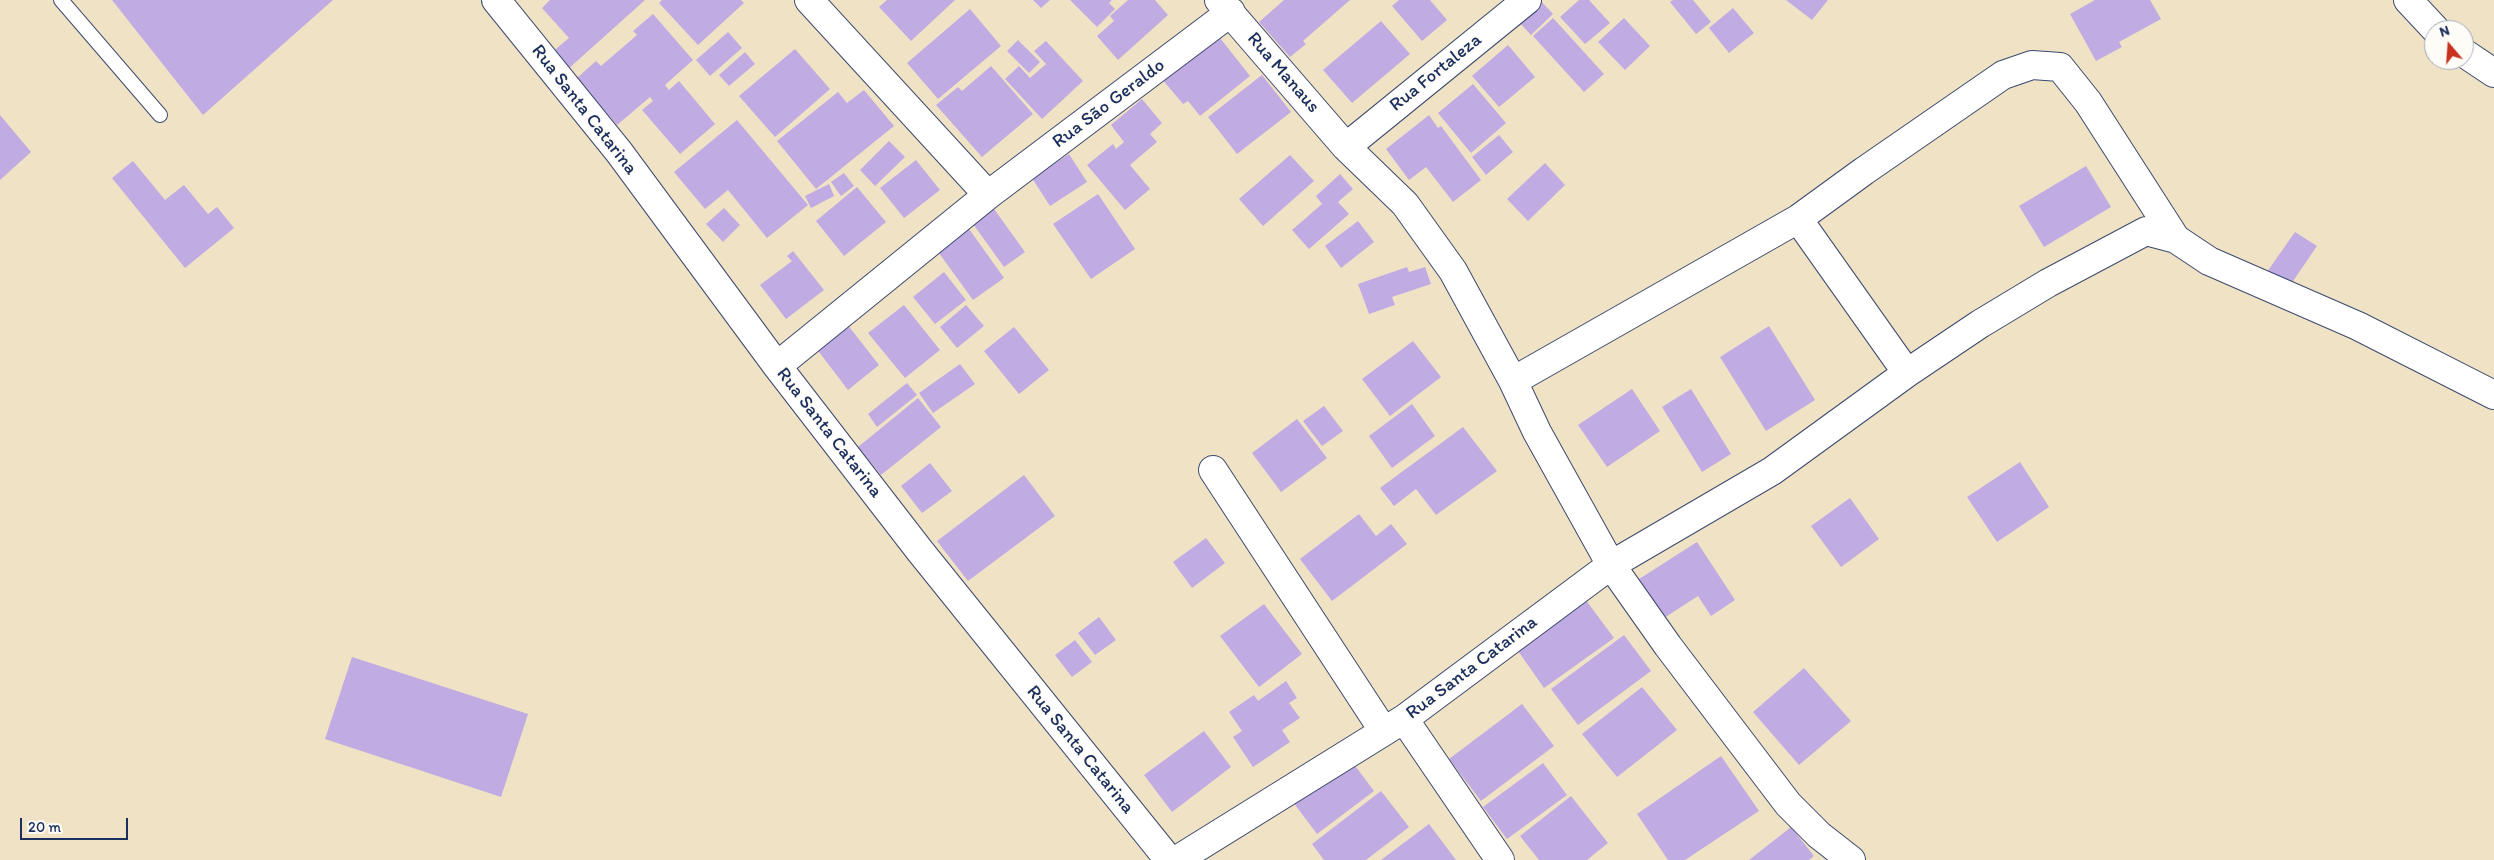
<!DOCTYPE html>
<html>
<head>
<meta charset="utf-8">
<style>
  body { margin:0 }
  #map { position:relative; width:2494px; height:860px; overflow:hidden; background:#f0e2c5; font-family:Itim,sans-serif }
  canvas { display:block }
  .north { position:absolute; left:2424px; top:20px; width:50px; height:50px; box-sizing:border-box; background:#fdfcf7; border:1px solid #a3aaba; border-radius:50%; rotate:342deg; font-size:14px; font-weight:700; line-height:20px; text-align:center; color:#1b2f5e }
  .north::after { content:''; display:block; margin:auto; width:18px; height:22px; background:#c8321e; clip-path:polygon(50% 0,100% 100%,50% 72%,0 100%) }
  .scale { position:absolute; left:20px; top:818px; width:108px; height:22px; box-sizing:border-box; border:2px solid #1b2f5e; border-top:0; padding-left:6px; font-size:15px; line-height:18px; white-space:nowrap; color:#1b2f5e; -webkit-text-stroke:4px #fdfcf7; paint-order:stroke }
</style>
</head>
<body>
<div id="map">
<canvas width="2494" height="860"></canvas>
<div class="north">N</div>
<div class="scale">20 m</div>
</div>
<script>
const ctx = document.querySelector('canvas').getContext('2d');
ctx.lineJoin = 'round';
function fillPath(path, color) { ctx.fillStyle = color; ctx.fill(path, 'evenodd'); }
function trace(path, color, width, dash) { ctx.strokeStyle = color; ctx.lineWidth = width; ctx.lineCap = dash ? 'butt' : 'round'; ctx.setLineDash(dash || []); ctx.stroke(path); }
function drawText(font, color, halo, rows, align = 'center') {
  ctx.font = font + ' Itim,sans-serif'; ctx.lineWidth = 4; ctx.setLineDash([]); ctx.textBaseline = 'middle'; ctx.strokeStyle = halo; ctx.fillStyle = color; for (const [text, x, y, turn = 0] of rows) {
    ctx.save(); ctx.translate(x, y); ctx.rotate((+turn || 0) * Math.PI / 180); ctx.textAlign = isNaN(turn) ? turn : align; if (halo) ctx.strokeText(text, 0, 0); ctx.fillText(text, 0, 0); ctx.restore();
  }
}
fillPath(new Path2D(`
  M112,0H333L203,115Z
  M550,0H645L567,70L551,53L569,38L542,8Z
  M662,0H741L744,3L698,45L659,3Z
  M887,0H955L911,41L879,7Z
  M1033,0H1050L1041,8Z
  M1070,0H1112L1109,3L1115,9L1097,27Z
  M1128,0H1155L1168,15L1118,60L1097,36L1114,21L1110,16Z
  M1284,0H1350L1303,41L1306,44L1290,57L1259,22Z
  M1399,0H1430L1447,20L1422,41L1392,6Z
  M1540,0L1553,14L1531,35L1517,20Z
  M1579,0H1589L1610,23L1585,44L1560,17Z
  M1673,0H1693L1711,22L1696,34L1670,2Z
  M1786,0H1828L1812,20Z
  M2095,0H2150L2161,19L2119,42L2122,47L2096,61L2070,14Z
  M1733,8L1754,33L1729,53L1709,28Z
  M970,9L1001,46L938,99L907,63Z
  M653,14L693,60L665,85L669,90L679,81L715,124L680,154L642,110L653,101L650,97L617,125L577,78L596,61L601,66L637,35L633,31Z
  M1553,18L1604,74L1584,92L1533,36Z
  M1624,18L1650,46L1625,70L1598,42Z
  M1381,21L1410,54L1352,103L1323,70Z
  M728,32L742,48L710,76L696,60Z
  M1216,33L1250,76L1200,116L1188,101L1183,104L1161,78Z
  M1018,40L1040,62L1029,73L1007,51Z
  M1046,41L1083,81L1042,119L1005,79L1019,66L1030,78L1046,64L1034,51Z
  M1508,45L1535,77L1499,107L1472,76Z
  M795,49L830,89L775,137L739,96Z
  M745,52L755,64L729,86L719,75Z
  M991,66L1033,114L982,157L936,105L958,87L962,91Z
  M1262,75L1291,112L1237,154L1208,117Z
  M1473,84L1506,123L1471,153L1438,113Z
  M864,90L894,126L816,189L777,141L838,92L847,103Z
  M1142,99L1162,123L1150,134L1157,142L1130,165L1150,189L1125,210L1087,165L1113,144L1116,149L1124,142L1111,125Z
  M0,115L31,152L0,180Z
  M1429,115L1438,128L1441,126L1481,180L1453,202L1426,167L1409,180L1386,149Z
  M737,120L808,205L767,238L728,190L705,209L674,172Z
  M1499,135L1513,152L1486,175L1472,157Z
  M889,141L905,157L875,186L860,170Z
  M1069,154L1087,182L1050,206L1032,178Z
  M1290,155L1314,181L1263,226L1239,199Z
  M916,160L940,190L904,218L880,188Z
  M133,161L165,200L184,185L208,214L217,207L234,228L185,268L112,178Z
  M1545,163L1565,185L1528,221L1507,199Z
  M2086,166L2111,207L2044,247L2019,206Z
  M844,173L854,186L841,196L831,182Z
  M1340,174L1353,189L1338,202L1349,214L1309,249L1292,230L1322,204L1316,196Z
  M829,184L834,196L811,208L805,196Z
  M857,187L886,222L844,256L816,221Z
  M1098,194L1135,249L1091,279L1053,224Z
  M989,202L1025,252L1004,267L968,217Z
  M724,208L740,225L723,242L706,224Z
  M1358,221L1374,242L1341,268L1325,246Z
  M967,226L1004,278L973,300L936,249Z
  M2295,232L2317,246L2289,287L2267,272Z
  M793,251L824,290L786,319L760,285L792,261L787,256Z
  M1407,267L1409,272L1425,267L1431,284L1392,297L1395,305L1369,314L1358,284Z
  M944,272L966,300L935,324L913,297Z
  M904,305L940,350L905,378L868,333Z
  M966,305L984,326L957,348L940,327Z
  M847,324L879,365L848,390L816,348Z
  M1769,326L1815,400L1766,431L1720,357Z
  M1014,327L1049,370L1019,394L984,351Z
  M1413,341L1441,377L1390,416L1362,379Z
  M960,364L975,384L933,413L919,393Z
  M907,383L917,395L877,427L868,414Z
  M1632,389L1660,431L1607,467L1578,425Z
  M1691,389L1731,454L1702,472L1662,407Z
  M918,398L941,427L881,475L858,447Z
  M1412,404L1435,436L1392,468L1369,436Z
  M1324,406L1343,431L1322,446L1303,421Z
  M1297,419L1327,458L1281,492L1252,453Z
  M1463,427L1497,471L1436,515L1416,489L1394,506L1380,488Z
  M2020,462L2049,507L1997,542L1967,497Z
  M930,463L952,491L922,513L901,486Z
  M1024,475L1055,516L968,581L937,541Z
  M1850,498L1879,539L1841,567L1811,526Z
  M1359,514L1376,536L1391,524L1407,544L1332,601L1300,559Z
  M1206,538L1225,563L1192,588L1173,562Z
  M1697,542L1735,600L1711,616L1698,596L1664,618L1639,579Z
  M1585,599L1614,638L1544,688L1516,648Z
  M1264,604L1302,654L1259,687L1220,636Z
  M1099,617L1116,640L1095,655L1078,633Z
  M1624,635L1651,671L1578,725L1551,689Z
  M1075,640L1092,662L1072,677L1055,655Z
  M352,657L528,714L501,797L325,739Z
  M1804,668L1851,721L1799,765L1753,712Z
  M1286,681L1297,698L1289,703L1300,718L1282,730L1290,742L1253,767L1233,737L1242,731L1229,712L1254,695L1258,701Z
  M1642,687L1677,730L1617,777L1582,734Z
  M1522,704L1554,746L1481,801L1449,759Z
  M1204,731L1231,767L1172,812L1144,775Z
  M1347,755L1374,791L1317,834L1290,798Z
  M1721,756L1759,811L1685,860H1668L1637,814Z
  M1543,763L1567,795L1507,839L1483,807Z
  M1381,791L1409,827L1366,860H1324L1312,844Z
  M1571,796L1608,843L1587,860H1539L1520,836Z
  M1429,824L1456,860H1381Z
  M1791,827L1814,856L1809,860H1749Z`), '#c1abe3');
const lane = new Path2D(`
  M61,0L160,115`);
const street = new Path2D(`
  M496,0L619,152L777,366L920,551L1169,860
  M809,0L988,195
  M1219,0L1346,147L1405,204L1453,271L1513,381L1537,432L1611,565L1668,646L1788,804L1819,835L1851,860
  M2408,0L2436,30
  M2464,53L2494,73
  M1346,147L1527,0
  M1798,219L1907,373
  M777,366L988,195L1231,12
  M1513,381L1798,219L1864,171L2003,75L2032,65L2060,67L2088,102L2176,239
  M1213,470L1383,730
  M1404,719L1500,860
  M1177,860L1404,719L1611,565L1772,471L1907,373L1980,324L2048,283L2146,231L2176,239L2209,261L2358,326L2494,395`);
trace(lane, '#3b4a6d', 16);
trace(street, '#3b4a6d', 30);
trace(lane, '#fff', 14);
trace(street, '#fff', 28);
drawText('19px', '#1b2f5e', '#fdfcf7', [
  ["Rua Manaus",1283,73,49],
  ["Rua Fortaleza",1436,73,-39],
  ["Rua São Geraldo",1109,104,-37],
  ["Rua Santa Catarina",584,110,52],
  ["Rua Santa Catarina",829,433,52],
  ["Rua Santa Catarina",1472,668,-37],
  ["Rua Santa Catarina",1080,750,51]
]);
</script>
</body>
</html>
